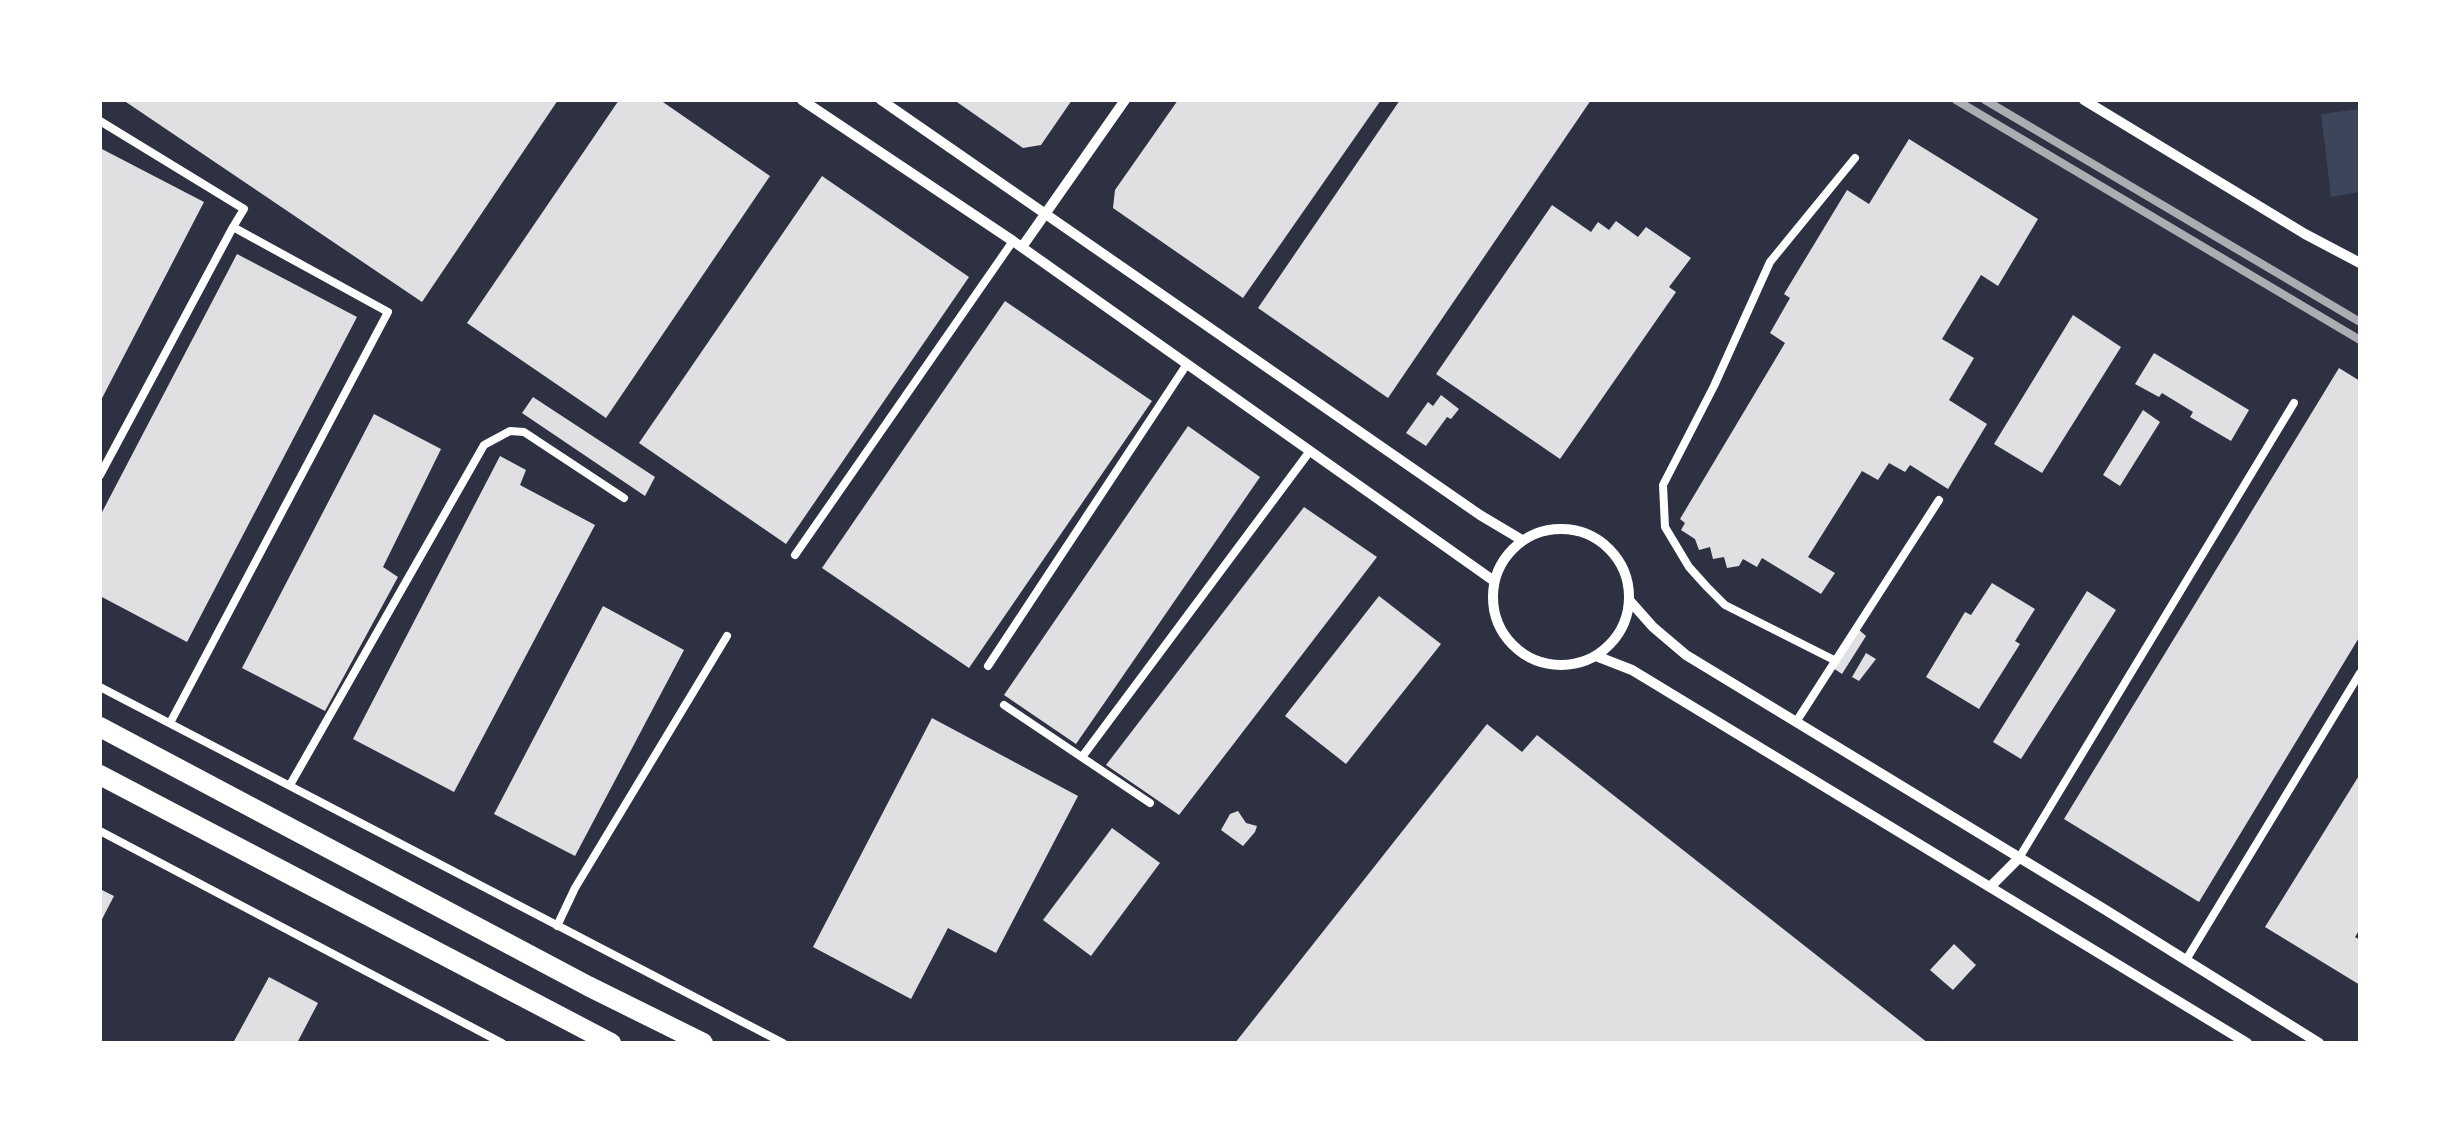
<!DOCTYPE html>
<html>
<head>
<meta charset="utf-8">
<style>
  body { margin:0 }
  #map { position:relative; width:2460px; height:1143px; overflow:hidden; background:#2d3142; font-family:Inter,sans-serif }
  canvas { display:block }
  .frame { position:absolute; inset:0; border:102px solid #fff; pointer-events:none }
</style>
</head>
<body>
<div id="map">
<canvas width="2460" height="1143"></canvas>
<div class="frame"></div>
</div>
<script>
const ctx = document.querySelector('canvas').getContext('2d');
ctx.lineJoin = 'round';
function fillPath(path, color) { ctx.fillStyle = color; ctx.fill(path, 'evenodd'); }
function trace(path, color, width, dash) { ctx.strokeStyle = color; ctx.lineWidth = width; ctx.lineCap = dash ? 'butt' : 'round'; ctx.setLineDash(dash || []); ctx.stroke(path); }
fillPath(new Path2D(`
  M2360,109V192L2331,197L2321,114Z`), '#3c4559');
fillPath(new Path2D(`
  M123,100H558L422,302Z
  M619,100H660L770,176L606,418L467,323Z
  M954,100H1072L1041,145L1023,148Z
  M1178,100H1381L1243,298L1113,208L1115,190Z
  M1400,100H1591L1388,398L1258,308Z
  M1909,139L2038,219L1998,286L1981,275L1942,339L1974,358L1949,400L1987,424L1948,489L1910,465L1905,472L1889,463L1878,480L1862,471L1808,557L1835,573L1821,594L1762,558L1757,567L1743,559L1739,566L1727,568L1724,557L1713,559L1710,547L1699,550L1695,539L1681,530L1685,523L1680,519L1785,343L1770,333L1790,298L1784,294L1847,190L1869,204Z
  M100,148L204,202L100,402Z
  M822,176L969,277L786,544L639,443Z
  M1552,205L1591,232L1598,222L1609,230L1616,221L1638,237L1646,227L1691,258L1669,287L1676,292L1560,459L1436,374Z
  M237,254L357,317L187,642L100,596V516Z
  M1005,301L1152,401L969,668L822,568Z
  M2073,315L2121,347L2042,473L1994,444Z
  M2154,353L2249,410L2231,441L2190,417L2193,412L2162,393L2159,397L2135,384Z
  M2339,368L2360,381V636L2199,902L2064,819Z
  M1441,395L1459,409L1451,419L1447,417L1426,446L1406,433L1428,402L1433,406Z
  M533,397L655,477L645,496L522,413Z
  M2143,410L2160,422L2120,486L2103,475Z
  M374,414L441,449L383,567L398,577L325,711L242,668Z
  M1188,426L1260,477L1076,744L1004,695Z
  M500,456L526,470L520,485L595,525L454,792L353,739Z
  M1304,507L1377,557L1179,815L1106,765Z
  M1992,583L2035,609L2015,641L2020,644L1979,709L1926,677L1965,612L1971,615Z
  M2087,591L2116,610L2021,759L1993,742Z
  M1379,596L1441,644L1346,764L1285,716Z
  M603,606L684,650L575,856L494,814Z
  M1858,629L1866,636L1842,674L1833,668Z
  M1866,653L1876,659L1859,681L1852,677Z
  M932,718L1078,796L996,953L948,928L911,999L813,947Z
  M1487,724L1522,752L1537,735L1928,1043H1235Z
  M2360,774V929L2355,937L2360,940V985L2265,927Z
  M1238,811L1246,823L1257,826L1255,832L1243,846L1221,830L1230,814Z
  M1112,828L1160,863L1091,956L1043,920Z
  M100,889L114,896L100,923Z
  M1954,944L1976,965L1953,990L1930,970Z
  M269,977L318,1003L297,1043H233Z`), '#e0e0e3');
trace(new Path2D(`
  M100,121L244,209L233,227
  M100,475L233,227L388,312L170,723
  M795,555L1013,241
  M1836,661L1725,605L1707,587L1689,567L1665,527L1663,485L1714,386L1770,262L1855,158
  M988,666L1187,364
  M100,687L783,1043
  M1004,705L1150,803
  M1796,722L1939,500
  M1082,757L1310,451
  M290,785L484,445L510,431L524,432L624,498
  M100,831L502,1043
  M2019,858L2294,403
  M557,926L575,888L727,636
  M2186,960L2360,673`), '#fff', 8);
trace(new Path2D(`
  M802,100L1013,241L1494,581
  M881,100L1480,515L1522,540
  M2084,100L2305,234L2360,263
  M1022,247L1125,100
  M1493 597a68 68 0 1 1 136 0a68 68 0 1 1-136 0Z
  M1629,600L1653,627L1686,655L2104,909L2319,1043
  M1596,656L1632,670L2247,1043
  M1991,886L2019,858`), '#fff', 10);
trace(new Path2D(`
  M100,727L588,986L703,1043
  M100,775L611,1043`), '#fff', 20);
trace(new Path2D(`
  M1956,100L2360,340
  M1985,100L2360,322`), '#abadb3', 8);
</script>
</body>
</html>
